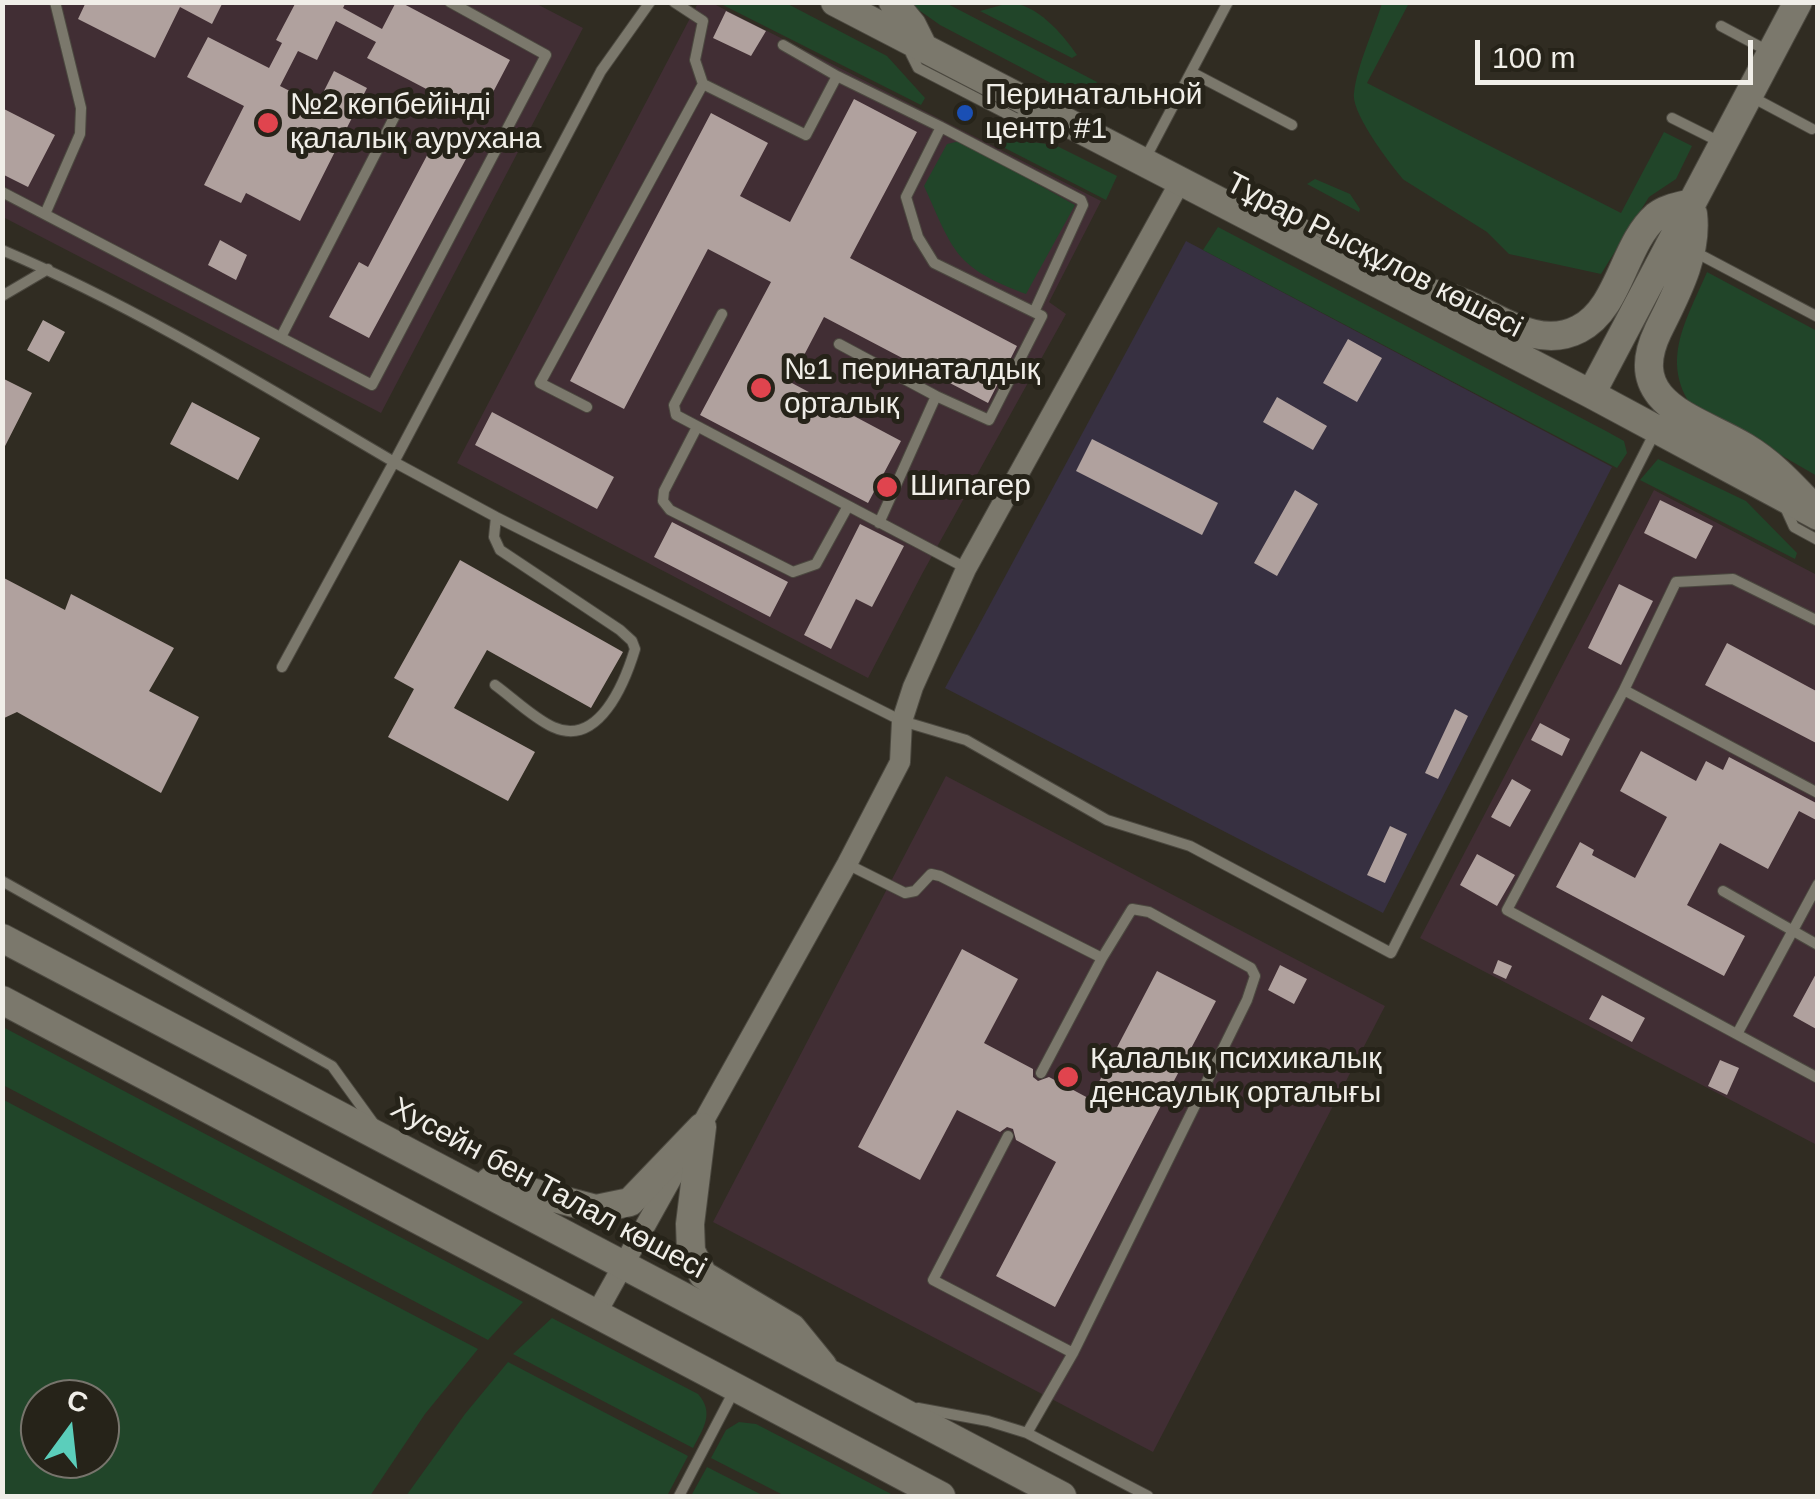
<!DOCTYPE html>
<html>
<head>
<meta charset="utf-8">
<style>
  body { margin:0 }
  #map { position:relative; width:1820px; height:1499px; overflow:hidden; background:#302c22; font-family:Helvetica,sans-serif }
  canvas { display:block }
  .frame { position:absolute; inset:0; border:5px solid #f0eee8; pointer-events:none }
  .north { position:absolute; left:20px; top:1379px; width:100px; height:100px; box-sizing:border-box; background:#262319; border:2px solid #77746c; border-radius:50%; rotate:15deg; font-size:28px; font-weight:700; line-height:40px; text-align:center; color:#f0eee8 }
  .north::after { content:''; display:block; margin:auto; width:35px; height:45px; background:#5bcebb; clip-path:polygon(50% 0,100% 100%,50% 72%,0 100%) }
  .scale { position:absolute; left:1475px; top:40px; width:278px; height:45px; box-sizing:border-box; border:5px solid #f0eee8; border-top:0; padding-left:12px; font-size:30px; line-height:35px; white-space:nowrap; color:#f0eee8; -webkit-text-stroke:8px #262319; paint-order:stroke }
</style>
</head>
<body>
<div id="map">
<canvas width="1820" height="1499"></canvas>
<div class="frame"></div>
<div class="north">С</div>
<div class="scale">100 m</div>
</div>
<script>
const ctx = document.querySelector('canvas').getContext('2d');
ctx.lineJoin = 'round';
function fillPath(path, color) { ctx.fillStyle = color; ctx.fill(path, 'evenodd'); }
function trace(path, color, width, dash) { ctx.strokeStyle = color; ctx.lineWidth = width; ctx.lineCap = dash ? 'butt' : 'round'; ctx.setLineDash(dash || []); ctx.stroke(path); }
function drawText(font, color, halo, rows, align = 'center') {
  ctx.font = font + ' Helvetica,sans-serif'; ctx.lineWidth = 10; ctx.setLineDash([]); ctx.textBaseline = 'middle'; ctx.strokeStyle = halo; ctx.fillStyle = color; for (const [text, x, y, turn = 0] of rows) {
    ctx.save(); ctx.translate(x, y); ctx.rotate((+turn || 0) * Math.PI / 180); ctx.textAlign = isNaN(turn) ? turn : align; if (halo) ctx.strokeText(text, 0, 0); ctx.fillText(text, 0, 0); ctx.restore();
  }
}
fillPath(new Path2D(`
  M1186,241L1612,467L1383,913L945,688Z`), '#373041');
fillPath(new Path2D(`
  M533,2L583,28L381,413L3,217L2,3Z
  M698,3H712L1101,201L1049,302L1066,314L922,574L868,678L457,463Z
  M1654,490L1817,575V1145L1420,938Z
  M946,776L1385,1006L1153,1452L713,1222Z`), '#412e34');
fillPath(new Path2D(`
  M719,3H786L887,56L925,98L921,105Z
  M909,3H946L1097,82L1089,103L940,25Z
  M1009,3C1036,3 1063,34 1077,55L1072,58L980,11Z
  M1382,3H1409L1367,83L1621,213L1664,132L1692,146L1676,179L1649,197L1601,274L1509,254L1487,232L1404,180C1390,164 1351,113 1354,93C1357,65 1374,30 1382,3Z
  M1000,138L1055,145L1117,176L1106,200L997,144Z
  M960,141L1075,205L1026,294C954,267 954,252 924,186L947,144Z
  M1315,179L1350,194L1360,209L1359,212L1307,184Z
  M1218,227L1606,431L1624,441L1627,453L1617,468L1203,250Z
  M1707,272L1817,331V476L1689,402C1661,357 1689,315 1707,272Z
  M1658,459L1746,501L1797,553L1795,559L1640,480Z
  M3,1027L523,1302L488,1340L3,1085Z
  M2,1099L478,1349L425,1414L370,1496H3ZM40,1399H100V1459H40Z
  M552,1318L698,1394C715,1413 703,1429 693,1448L513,1354Z
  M508,1362L688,1456L667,1496H406L465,1414Z
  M739,1422L756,1424L895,1496H785L711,1458L726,1430Z
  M707,1467L764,1496H691Z`), '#214529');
fillPath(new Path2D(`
  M86,2H223L212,24L180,7L155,58L78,19Z
  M296,2H346L343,8L382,29L396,2H400L510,60L480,117L367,58L376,42L336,21L317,60L298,51L280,86L317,105L334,71L367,88L300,221L246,193L241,203L204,185L244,106L187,77L208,37L269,68L282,43L276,40Z
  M726,11L766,31L751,56L713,38Z
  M854,99L917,132L850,258L1017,346L988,403L824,317L790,382L901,441L868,503L700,415L771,282L708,249L624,409L570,381L711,113L768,143L740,196L790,222Z
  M2,108L55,135L28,187L2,174Z
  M441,129L473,146L369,338L329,317L359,262L368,267Z
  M220,240L247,255L236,280L208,265Z
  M43,320L65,332L49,362L27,350Z
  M1348,339L1382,358L1357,402L1323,383Z
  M2,378L32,393L2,452Z
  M1277,397L1327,426L1313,450L1263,422Z
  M192,402L260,438L238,480L170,444Z
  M492,412L614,477L597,509L475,445Z
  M1092,439L1218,503L1202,535L1076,471Z
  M1295,490L1318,504L1277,576L1254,563Z
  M1660,500L1713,526L1696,559L1644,533Z
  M672,522L788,582L770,617L654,557Z
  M860,524L904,546L872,607L856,599L831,649L804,635Z
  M460,560L623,652L591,708L487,650L454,708L535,752L508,801L388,737L414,689L394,678Z
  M2,577L65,610L71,594L174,648L149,691L199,717L161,793L17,712L2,719Z
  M1619,584L1653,601L1621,665L1588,648Z
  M1727,643L1818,692V744L1705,685Z
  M1455,709L1468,716L1438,779L1425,773Z
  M1540,723L1570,739L1562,756L1531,740Z
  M1641,751L1696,781L1706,761L1723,770L1729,757L1818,804V821L1799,811L1768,869L1720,843L1687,905L1745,936L1724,976L1556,887L1580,842L1594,850L1592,855L1635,878L1667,817L1620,791Z
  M1512,779L1531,790L1510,827L1491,817Z
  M1390,826L1407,834L1385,883L1367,875Z
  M1477,854L1515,875L1497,906L1460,885Z
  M962,949L1018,979L984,1043L1033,1069V1077L1038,1081L1049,1077L1090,1099L1157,971L1216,1001L1055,1307L996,1276L1056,1162L1016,1140L1013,1129L1007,1127L1000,1132L957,1110L920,1180L858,1147Z
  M1498,960L1512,966L1506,979L1493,973Z
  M1280,965L1307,979L1294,1004L1268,990Z
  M1818,970V1030L1793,1016Z
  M1602,995L1645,1018L1632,1042L1589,1019Z
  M1720,1060L1739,1068L1727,1095L1708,1086Z`), '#b0a19e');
const service = new Path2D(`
  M650,2L601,71L394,462L496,517L902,721L966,740L1107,820L1190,846L1391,953L1655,432
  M674,2L703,21L695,60L703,84
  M1721,26L1768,51
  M783,45L837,76
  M911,54L918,68L1017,119L1028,115
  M1191,72L1292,125
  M1750,96L1812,129
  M1672,118L1720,142
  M941,127L1081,200L1083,205L1034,312
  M1144,161L1228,2
  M2,192L372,385L546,55L450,2
  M1243,204L1262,203L1370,257L1380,277
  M45,214L80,134L81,108L55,2
  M2,250C139,308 266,387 394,462L282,667
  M1695,252L1818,317
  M2,296L48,269
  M722,314L674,405L676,415L966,568
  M281,337L400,106
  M839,344L936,396L879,523
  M587,407L540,383L703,84L806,135L837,76L941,127L906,197L918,237L934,263L1042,316L989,420L936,396
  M697,427L664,491L663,501L670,510L793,572L816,564L848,506
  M1784,505L1794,527L1818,540
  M1818,621L1733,579L1676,582L1624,690L1507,910L1818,1078
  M495,685C513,698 533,718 553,727C599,748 625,682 635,649L632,641L620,630L500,550L494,537L496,517
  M1624,690L1818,793
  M847,864L905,893L915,891L931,874L940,876L1102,958
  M2,881L332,1066L374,1124
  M1723,891L1818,945
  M1737,1034L1818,884
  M1008,1136L933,1280L1073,1353
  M918,1408L988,1421L1027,1433L1148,1496
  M1027,1433L1073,1353L1247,1000L1255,976L1251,968L1149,912L1132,909L1102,958L1041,1073
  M679,1496L735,1389`);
const minor = new Path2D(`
  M596,1314L847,864L900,762L902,721L913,687L966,569L1175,191`);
const tertiary = new Path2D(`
  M835,2L1591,394L1818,516
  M893,2L912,25L923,47
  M1693,214C1698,255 1675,296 1658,331C1623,404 1697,418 1745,447C1770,462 1788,481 1808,502
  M1412,290C1429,292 1448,296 1464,303C1500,318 1539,350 1579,329C1620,308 1623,245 1656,216C1666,208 1680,206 1692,203
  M1591,394L1798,2
  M2,938L1062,1496
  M2,1000L941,1496
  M702,1127L690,1224L691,1251L703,1275L792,1328L823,1366
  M490,1181L596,1209L630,1202L702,1127`);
trace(service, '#4c4940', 12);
trace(minor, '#4c4940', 22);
trace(tertiary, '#4c4940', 30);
trace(service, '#7b786c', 10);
trace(minor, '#7b786c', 20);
trace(tertiary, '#7b786c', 28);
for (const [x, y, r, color] of [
  [965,113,10,"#1a4fb4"],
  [268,123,12,"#e0444e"],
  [761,388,12,"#e0444e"],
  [887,487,12,"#e0444e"],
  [1068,1077,12,"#e0444e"]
]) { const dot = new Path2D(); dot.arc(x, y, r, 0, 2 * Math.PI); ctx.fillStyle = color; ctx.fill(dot); trace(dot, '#262319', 4); }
drawText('30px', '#f0eee8', '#262319', [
  ["Перинатальной",985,96],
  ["центр #1",985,130],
  ["№2 көпбейінді",290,106],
  ["қалалық аурухана",290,140],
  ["№1 перинаталдық",784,371],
  ["орталық",784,405],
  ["Шипагер",910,487],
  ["Қалалық психикалық",1090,1060],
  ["денсаулық орталығы",1090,1094]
], 'left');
drawText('30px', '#f0eee8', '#262319', [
  ["Тұрар Рысқұлов көшесі",1374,256,27],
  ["Хусейн бен Талал көшесі",548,1189,28]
]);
</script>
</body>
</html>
